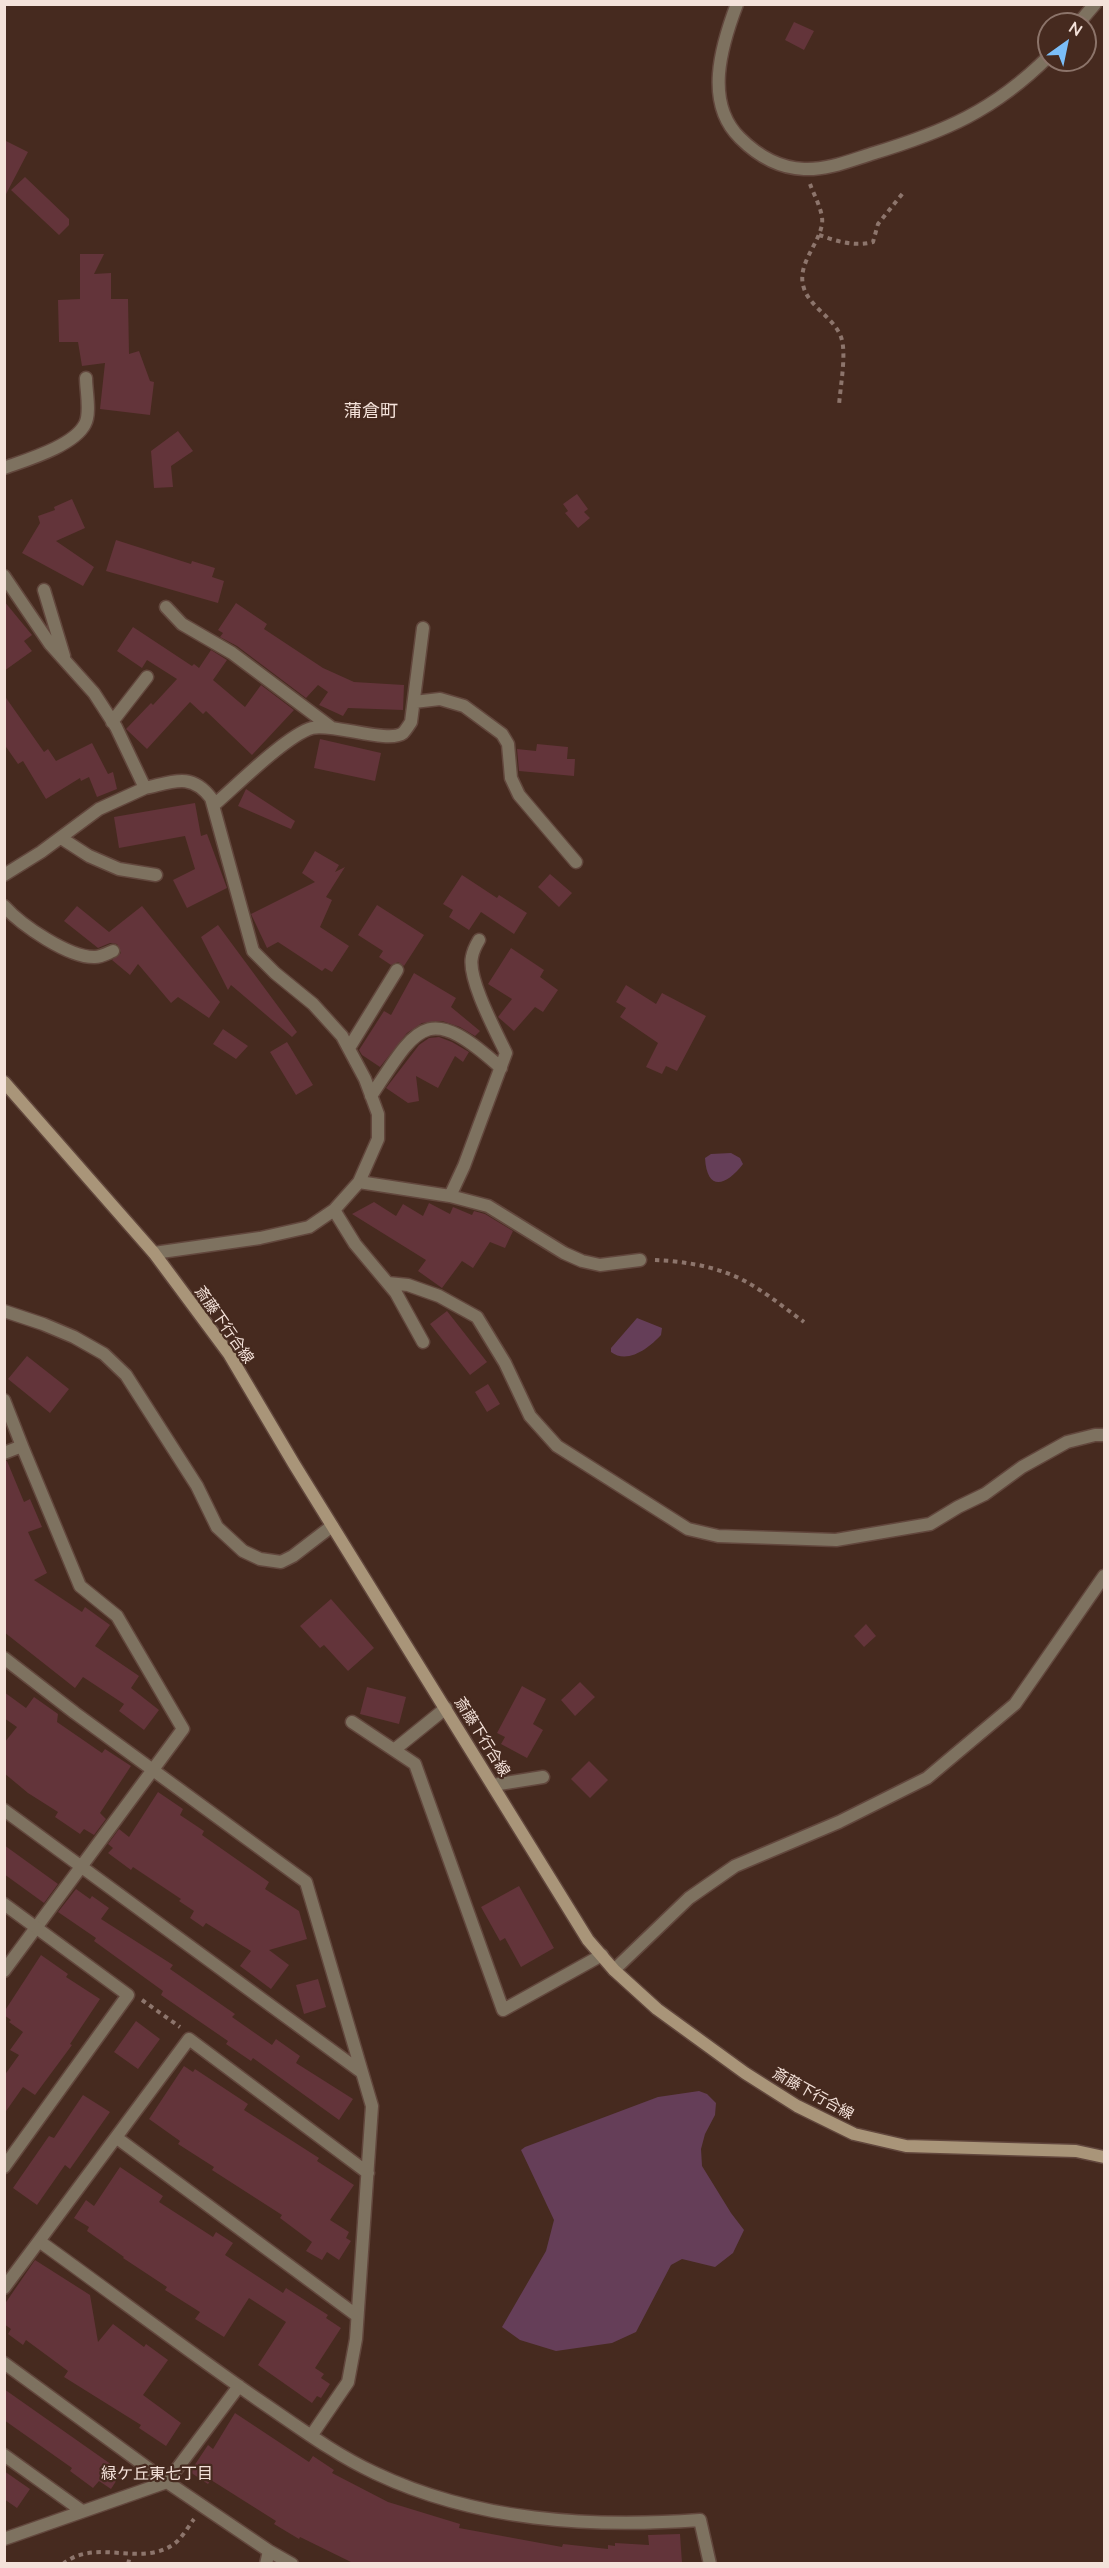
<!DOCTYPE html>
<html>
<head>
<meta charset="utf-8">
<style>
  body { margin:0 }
  #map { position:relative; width:1109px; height:2568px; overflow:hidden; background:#462a1f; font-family:Mulish,sans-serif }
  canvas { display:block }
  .frame { position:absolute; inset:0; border:6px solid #f4e2da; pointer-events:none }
  .north { position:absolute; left:1037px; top:12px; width:60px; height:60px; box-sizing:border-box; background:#462a1f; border:2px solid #8c746a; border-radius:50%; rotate:33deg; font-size:16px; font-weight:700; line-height:24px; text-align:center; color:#f4e2da }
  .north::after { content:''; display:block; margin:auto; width:21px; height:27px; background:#7bbef8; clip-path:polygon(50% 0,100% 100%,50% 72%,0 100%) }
</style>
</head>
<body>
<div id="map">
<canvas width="1109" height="2568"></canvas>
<div class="frame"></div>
<div class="north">N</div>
</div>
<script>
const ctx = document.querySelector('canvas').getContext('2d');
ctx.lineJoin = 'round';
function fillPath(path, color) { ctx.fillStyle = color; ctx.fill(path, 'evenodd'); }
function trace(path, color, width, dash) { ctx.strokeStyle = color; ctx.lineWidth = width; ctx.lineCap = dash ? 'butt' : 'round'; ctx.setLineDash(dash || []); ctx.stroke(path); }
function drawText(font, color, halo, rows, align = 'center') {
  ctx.font = font + ' Mulish,"Noto Sans JP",sans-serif'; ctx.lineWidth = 4.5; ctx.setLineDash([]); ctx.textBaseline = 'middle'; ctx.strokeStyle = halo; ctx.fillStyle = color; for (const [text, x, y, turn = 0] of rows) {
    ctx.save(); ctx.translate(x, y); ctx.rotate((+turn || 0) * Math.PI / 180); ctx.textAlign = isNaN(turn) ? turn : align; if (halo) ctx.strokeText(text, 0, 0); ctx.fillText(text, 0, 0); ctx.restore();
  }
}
fillPath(new Path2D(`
  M731,1153L740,1158L743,1164C726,1186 707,1192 705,1158L711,1154Z
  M637,1318L662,1328L661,1335C650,1347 628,1365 611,1352V1348Z
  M699,2091L707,2094L716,2103L715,2115L705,2134L701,2149L702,2166L731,2213L744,2230L733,2253L715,2267L682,2259L671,2265L636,2332L612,2343L556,2351L520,2340L502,2327L546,2251L554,2220L521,2150L525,2147L658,2097Z`), '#653e58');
fillPath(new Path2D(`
  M794,22L814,31L804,50L785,40Z
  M4,140L28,152L4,198Z
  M25,177L69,219V225L59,235L11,190Z
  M80,254H104L94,274L111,273V299H128L129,354L139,351L150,381L154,382L150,415L100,409L105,363L82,366L78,342H59L58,300L80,299Z
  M178,431L193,451L171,466L173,487L154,488L151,451Z
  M577,494L588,509L584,512L590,518L578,528L565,513L568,511L563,504Z
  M72,499L85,528L56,541L94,567L83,586L22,553L40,523L38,516L55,510L54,507Z
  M116,540L191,564L192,561L215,568L212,577L224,581L218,603L106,571Z
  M4,601L32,635L24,641L32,651L4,671Z
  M236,603L267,624L264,629L323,668L354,682L404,685L403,710L348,708L343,716L319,705L328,692L318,685L306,698L237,646L220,637L223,633L218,630Z
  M133,627L192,666L194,664L199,668L211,650L227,660L213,680L245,707L261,685L294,710L252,755L206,711L203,714L190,702L147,749L126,729L151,703L153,705L177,679L147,660L142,668L117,651Z
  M4,695L44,752L48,749L56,761L92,743L108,774L113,772L117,789L97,797L89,777L81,781L80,778L46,799L23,761L18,764L4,744Z
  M320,739L381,753L375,781L314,768Z
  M537,744L568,747L567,759H575L574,776L519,771L517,749L536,751Z
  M246,789L295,821L291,829L238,806Z
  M195,803L201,836L207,834L227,888L187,908L173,880L195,869L185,836L119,848L114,817Z
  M315,851L339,865L335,872L345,867L326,897L332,900L320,927L349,946L332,972L325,968L322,971L278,942L267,948L251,914L315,882L302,873Z
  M550,874L572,893L559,907L538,887Z
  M462,875L497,898L499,895L527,913L514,934L481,912L469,930L449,917L453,910L443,904Z
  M377,905L424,935L404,966L398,962L391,965L379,957L383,951L358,935Z
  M77,906L109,932L142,906L220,1002L209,1018L178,997L171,1003L138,964L130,975L112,960L121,953L117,944L110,943L98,948L64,921Z
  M218,925L297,1032L292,1037L231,985L228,990L201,937Z
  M511,948L544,970L540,977L558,990L543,1012L535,1007L514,1031L498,1017L512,999L488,984Z
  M414,973L456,998L451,1007L480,1031L475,1036L460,1027L442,1021L422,1023L407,1033L380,1067L362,1055L359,1050L384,1011L391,1015Z
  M626,985L656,1004L662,993L706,1016L677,1071L666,1066L662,1074L646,1067L658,1043L620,1017L626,1008L616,1002Z
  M223,1029L248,1046L236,1059L213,1044Z
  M439,1037L452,1042L469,1052L463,1062L455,1056L438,1088L416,1076L419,1101L408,1103L386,1088L419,1045L429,1038Z
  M287,1042L313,1085L296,1095L270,1052Z
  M374,1202L396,1216L403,1204L423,1216L429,1203L450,1214L453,1207L472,1215L474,1211L485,1214L513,1231L505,1248L490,1242L473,1268L462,1261L442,1288L418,1271L426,1260L352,1214Z
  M447,1311L487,1362L470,1375L430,1324Z
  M27,1356L69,1389L50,1413L8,1379Z
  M488,1384L500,1404L487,1412L475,1392Z
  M4,1461H7L24,1502L30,1499L42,1527L28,1532L47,1573L34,1580L82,1612L85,1607L110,1625L95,1646L139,1676L131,1688L159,1710L144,1730L119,1711L124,1704L83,1677L75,1688L4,1632Z
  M331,1599L374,1648L348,1671L324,1645L320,1648L300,1626Z
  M866,1624L876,1636L864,1647L854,1636Z
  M580,1682L595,1697L575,1716L561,1700Z
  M522,1686L546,1699L533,1724L543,1730L527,1758L501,1744L505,1737L497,1733Z
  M367,1687L406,1697L399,1724L360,1714Z
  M4,1692L26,1708L34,1697L58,1714L57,1722L102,1753L105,1749L131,1766L100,1813L106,1819L94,1835L84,1829L80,1834L55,1817L58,1812L28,1793L4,1773V1743L17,1727L4,1718Z
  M589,1761L608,1780L590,1798L571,1779Z
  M158,1792L183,1809L180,1815L204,1831L202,1835L269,1882L265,1889L299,1911L307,1939L269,1950L289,1965L271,1989L240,1966L251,1951L206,1923L203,1927L190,1918L194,1911L179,1901L181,1899L133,1867L131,1870L108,1853L113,1848L108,1844L119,1829L129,1837Z
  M4,1845L58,1884L44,1903L4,1874Z
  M519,1886L554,1948L521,1967L505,1938L500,1941L481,1907Z
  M76,1889L90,1899L92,1896L109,1908L101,1919L173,1965L170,1969L235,2014L232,2017L272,2045L276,2039L300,2056L296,2063L353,2099L339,2120L253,2058L251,2061L226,2044L228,2041L161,1995L163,1991L94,1941L96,1938L58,1912Z
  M41,1955L68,1974L66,1977L100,1999L70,2044L72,2045L35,2095L23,2087L4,2114V2076L19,2055L10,2050L23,2032L9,2022L11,2020L4,2015V2012Z
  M318,1979L326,2007L304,2014L296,1985Z
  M136,2021L160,2039L138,2069L114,2052Z
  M184,2066L193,2072L195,2069L248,2104L244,2110L319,2158L317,2161L354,2185L330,2220L349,2232L346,2238L351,2241L339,2260L327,2252L322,2260L306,2251L312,2242L280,2218L282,2215L212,2170L214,2167L178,2144L180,2141L149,2119Z
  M83,2095L110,2112L70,2169L65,2165L37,2205L13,2188L49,2136L54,2138Z
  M120,2167L163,2196L159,2202L213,2237L216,2232L233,2243L225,2255L283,2293L286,2288L328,2315L326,2318L341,2328L315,2368L324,2374L321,2378L330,2384L321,2398L317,2396L312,2403L258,2365L286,2322L249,2298L224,2337L195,2319L200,2312L165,2290L167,2287L123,2258L124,2257L87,2231L89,2227L74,2218L86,2200L94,2206Z
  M35,2260L90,2295L98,2342L113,2324L144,2347L146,2344L168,2360L143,2395L181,2423L166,2446L139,2428L141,2425L64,2377L68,2371L26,2340L23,2345L8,2334L11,2329L4,2324V2305Z
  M4,2389L122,2472L111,2489L99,2481L93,2488L70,2471L72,2468L4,2420Z
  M235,2413L309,2462L313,2456L334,2470L332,2473L388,2502L460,2524L459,2528L562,2547L563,2544L608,2549V2545L615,2546V2543L649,2545L648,2535L680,2534L682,2563L355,2564L300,2537L299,2539L274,2524L276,2521L211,2480L208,2484L190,2472L208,2445L213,2449Z
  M4,2471L30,2489L17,2508L4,2499Z`), '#63343a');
const minor = new Path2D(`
  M737,4C721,46 704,103 740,138C757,155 779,168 804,169C827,170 849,161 871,154C944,132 994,111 1049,56
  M1078,24L1095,4
  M4,468C26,460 74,446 85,424C91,413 86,391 86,378
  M4,576L50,644L94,693L116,727L145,788L99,809L41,852L4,875
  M44,590L64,656
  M166,607L182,624L232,653L332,728
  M414,702L440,699L464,706L502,734L508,744L511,778L519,795L576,862
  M112,722L147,677
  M145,788C173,782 191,772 211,798L253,951L275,973L313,1004L342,1036L365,1079L378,1114V1139L359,1182L334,1210L309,1227L260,1238L154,1253
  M214,805C236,786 287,735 312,728C333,723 389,744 403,733C406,730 409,725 411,722L423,628
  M61,838L89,856L119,869L156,875
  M4,906C21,925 69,958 95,957C101,957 108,953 113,951
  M349,1048L397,970
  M371,1096C418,1025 427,1001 501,1068
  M359,1182L450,1196L464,1166L506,1053C496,1032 467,978 472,957C473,951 476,945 479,940
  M450,1196L488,1206L564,1253L582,1261L600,1265L640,1260
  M334,1210L355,1244L396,1293L423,1342
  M388,1283L408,1285L439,1296L477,1317L505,1363L530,1416L557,1446L688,1529L718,1536L836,1540L930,1524L958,1507L985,1494L1022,1467L1067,1442L1095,1435H1104
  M4,1311L43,1324L74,1337L104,1354L126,1375L197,1486L217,1527L243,1551L260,1559L281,1562L293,1556L332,1526
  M4,1400L22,1446
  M4,1453L22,1446L80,1586L117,1616L183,1729L4,1971
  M4,1658L75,1713L306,1882L372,2106L356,2339L348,2382L311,2436
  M352,1722L415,1764L503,2010L602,1955
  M394,1750L446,1708
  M493,1785L543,1777
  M4,1810L360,2071
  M614,1970L689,1898L735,1866L839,1822L927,1778L1015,1704L1104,1576
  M117,2138L356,2315
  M368,2173L189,2039L39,2241C113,2294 185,2349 260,2401C297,2426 334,2454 375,2473C476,2521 590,2528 700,2520L710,2564
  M4,2288L39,2241
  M4,2363L167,2482L269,2551L292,2564
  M4,2455L82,2511
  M4,2539L167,2482L239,2386
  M266,2564L269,2551`);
const tertiary = new Path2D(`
  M4,1904L128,1995L4,2167`);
const secondary = new Path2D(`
  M4,1082L154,1253L229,1354L294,1464L588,1940L614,1970L657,2009L745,2073L797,2106L854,2134L906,2146L1076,2151L1104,2157`);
trace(minor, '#62473d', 15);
trace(tertiary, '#62473d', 15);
trace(secondary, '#62473d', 15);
trace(new Path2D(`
  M810,184C814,195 824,213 822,224C819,244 798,263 803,285C808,307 833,316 841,337C847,353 840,388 839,406
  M819,235C836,241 854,247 873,242L878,224L903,193
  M655,1260C686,1261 724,1268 750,1284C769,1295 786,1309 804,1322
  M142,2000L180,2027
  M63,2564C96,2537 140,2568 174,2544C182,2538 188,2527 194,2519
  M128,2564L130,2556`), '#8d756c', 4, [4.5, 4.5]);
trace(minor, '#7e7260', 12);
trace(tertiary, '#7e7260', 12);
trace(secondary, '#a99579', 12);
drawText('15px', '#f4e2da', '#462a1f', [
  ["斎藤下行合線",224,1325,55],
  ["斎藤下行合線",482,1737,58],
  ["斎藤下行合線",813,2094,29]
]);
drawText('16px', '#f4e2da', '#462a1f', [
  ["緑ケ丘東七丁目",157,2474]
]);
drawText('18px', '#f4e2da', '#462a1f', [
  ["蒲倉町",371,412]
]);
</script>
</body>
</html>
